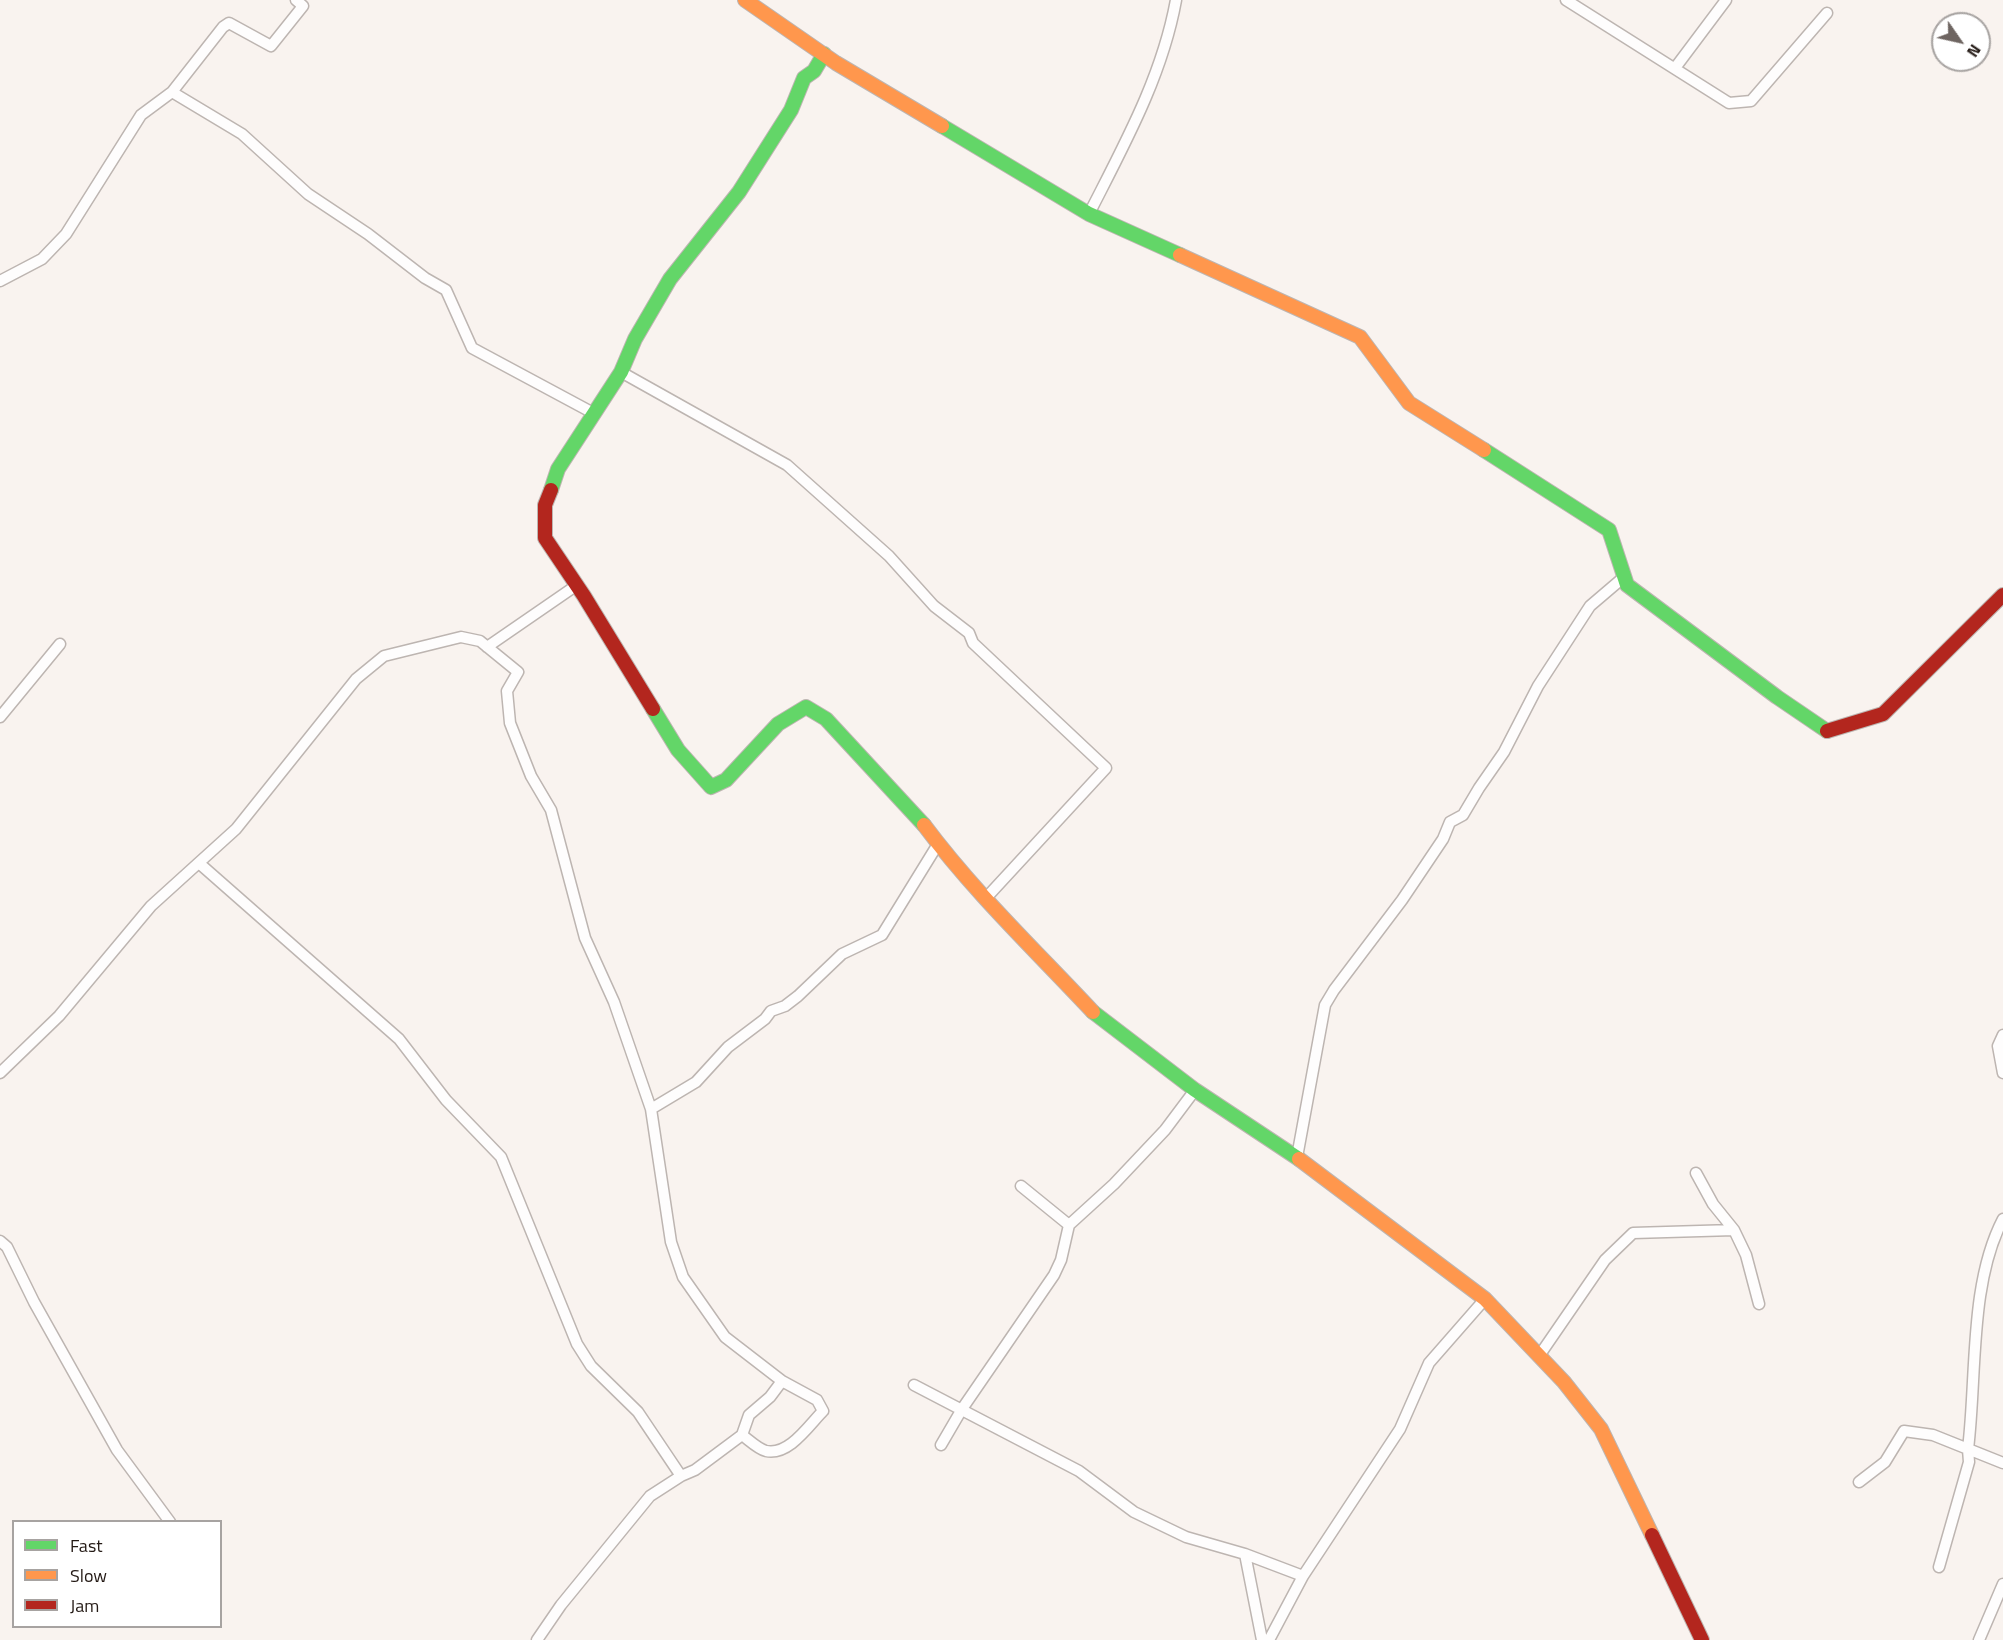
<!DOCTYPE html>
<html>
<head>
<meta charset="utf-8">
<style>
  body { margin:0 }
  #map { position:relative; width:2003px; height:1640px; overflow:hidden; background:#f9f3ef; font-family:"Titillium Web",sans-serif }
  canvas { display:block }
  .legend { position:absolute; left:12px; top:1520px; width:210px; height:108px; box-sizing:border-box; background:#fff; border:2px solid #a7a3a1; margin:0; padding:8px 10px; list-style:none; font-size:18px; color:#231914 }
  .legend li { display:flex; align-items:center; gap:12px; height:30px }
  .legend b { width:30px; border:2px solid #a7a3a1 }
  .north { position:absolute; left:1931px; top:12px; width:60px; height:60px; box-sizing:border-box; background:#fff; border:2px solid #a7a3a1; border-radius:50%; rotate:124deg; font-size:16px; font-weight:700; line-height:24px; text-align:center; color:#231914 }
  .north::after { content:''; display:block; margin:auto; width:21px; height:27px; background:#6e6561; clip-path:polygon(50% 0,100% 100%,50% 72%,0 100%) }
</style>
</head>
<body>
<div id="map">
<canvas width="2003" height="1640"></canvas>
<ul class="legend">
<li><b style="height:8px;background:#63d668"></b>Fast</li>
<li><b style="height:8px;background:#ff974d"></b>Slow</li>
<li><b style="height:8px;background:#b3261e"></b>Jam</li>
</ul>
<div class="north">N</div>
</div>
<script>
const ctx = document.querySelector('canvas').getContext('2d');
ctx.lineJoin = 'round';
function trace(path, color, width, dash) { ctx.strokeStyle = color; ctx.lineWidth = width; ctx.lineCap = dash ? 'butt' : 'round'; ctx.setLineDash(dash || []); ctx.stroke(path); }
const street = new Path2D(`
  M1566,0L1729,103L1751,101L1827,13
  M1675,68L1726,0
  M172,92L242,134L308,194L368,234L425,278L446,290L472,348L595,414
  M1089,214C1124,145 1162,77 1176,0
  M0,281L42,259L66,234L141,115L172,92L223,27L229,23L271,46L303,6L296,0
  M621,372L787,465L889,556L934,606L969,633L973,643L1106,768L986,898
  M487,647L577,585
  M0,717L60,644
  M200,864L399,1039L446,1100L501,1157L577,1344L591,1366L638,1412L681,1476
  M2003,1035L1998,1046L2003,1073
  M0,1073L59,1016L151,906L236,829L356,679L384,656L461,637L480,641L518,672L507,691L510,723L531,776L551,810L585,938L614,1002L651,1109
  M1297,1157L1325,1005L1334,990L1402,900L1443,839L1450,822L1463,815L1479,788L1504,752L1538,686L1590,606L1624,577
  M1696,1173L1713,1204L1734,1230L1746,1255L1759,1304
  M1021,1186L1069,1225
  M0,1241L7,1247L34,1302L117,1450L170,1522
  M1539,1356L1605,1260L1633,1233L1734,1230
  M782,1381L725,1337L683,1277L671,1242L651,1109L696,1082L728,1047L765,1019L771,1011L785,1006L798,996L842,954L882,935L938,844
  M914,1385L1079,1471L1134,1512L1186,1537L1245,1554L1303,1576
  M941,1445L962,1409L1054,1275L1061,1260L1069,1225L1114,1184L1165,1130L1195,1090
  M1859,1482L1885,1462L1904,1431L1933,1435L2003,1463
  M1245,1554L1262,1640
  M1939,1567L1969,1462L1968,1449C1977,1376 1969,1284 2003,1219
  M537,1640L561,1605L650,1496L681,1476L695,1470L742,1435L749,1415L770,1397L782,1381L817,1400L823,1411C809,1425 789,1456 766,1451C758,1449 749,1440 742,1435
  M1269,1640L1303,1576L1400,1429L1429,1363L1485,1299
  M1979,1640L2003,1584`);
const fast = new Path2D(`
  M942,126L1089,214L1180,255
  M1484,450L1609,530L1627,585L1777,697L1827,731
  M551,490L558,469L621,372L635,339L670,279L739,192L791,110L804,78L814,71L824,54
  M653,709L678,750L711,787L726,780L778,724L806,707L826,719L924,825
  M1093,1012L1195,1090L1299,1159`);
const slow = new Path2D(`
  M745,0L836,63L942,126
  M1180,255L1360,337L1409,403L1484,450
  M924,825C974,892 1036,951 1093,1012
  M1299,1159L1485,1299L1564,1382L1601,1429L1652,1535`);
const jam = new Path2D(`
  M551,490L545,505V538L584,596L653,709
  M1827,731L1883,714L2003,595
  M1652,1535L1702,1640`);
trace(street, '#bdb5b1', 13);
trace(fast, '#bdb5b1', 16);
trace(slow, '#bdb5b1', 16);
trace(jam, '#bdb5b1', 16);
trace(street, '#fefdfd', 10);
trace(fast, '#63d668', 14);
trace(slow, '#ff974d', 14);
trace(jam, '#b3261e', 14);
</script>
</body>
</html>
